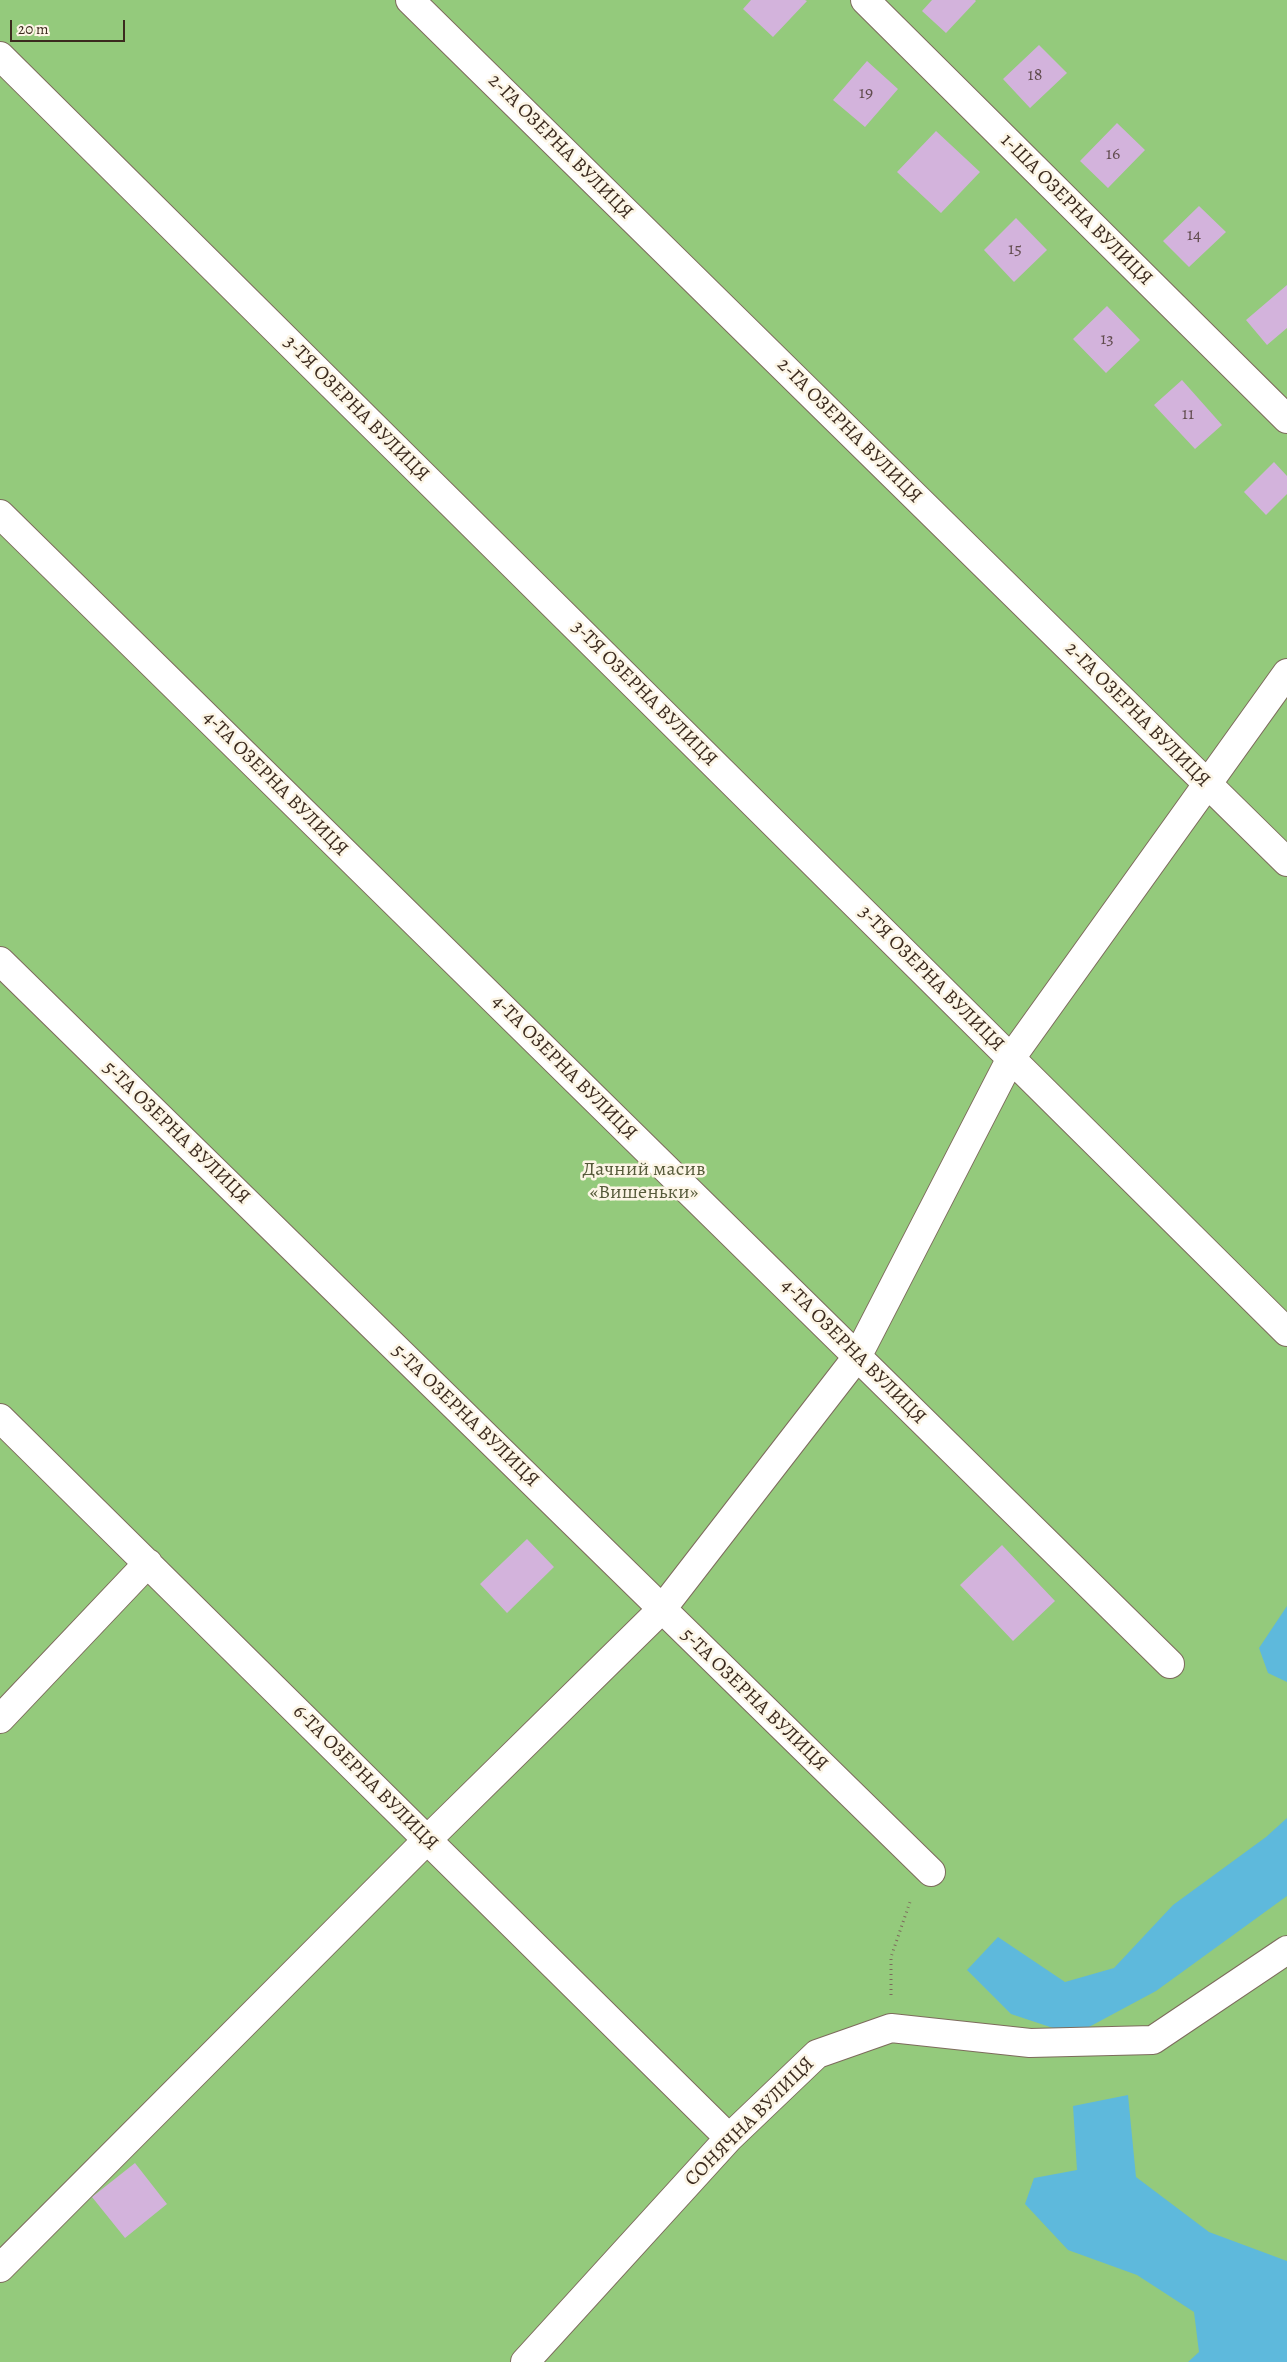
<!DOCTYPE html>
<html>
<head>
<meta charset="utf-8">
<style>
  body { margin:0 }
  #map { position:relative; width:1287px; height:2362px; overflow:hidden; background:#f8e5ce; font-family:Alegreya,serif }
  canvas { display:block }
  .scale { position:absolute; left:10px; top:20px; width:115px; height:22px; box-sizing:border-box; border:2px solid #3b2a1e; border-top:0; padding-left:6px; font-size:15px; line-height:18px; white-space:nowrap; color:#3b2a1e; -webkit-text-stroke:4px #fcf5e5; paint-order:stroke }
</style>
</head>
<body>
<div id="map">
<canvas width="1287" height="2362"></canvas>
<div class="scale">20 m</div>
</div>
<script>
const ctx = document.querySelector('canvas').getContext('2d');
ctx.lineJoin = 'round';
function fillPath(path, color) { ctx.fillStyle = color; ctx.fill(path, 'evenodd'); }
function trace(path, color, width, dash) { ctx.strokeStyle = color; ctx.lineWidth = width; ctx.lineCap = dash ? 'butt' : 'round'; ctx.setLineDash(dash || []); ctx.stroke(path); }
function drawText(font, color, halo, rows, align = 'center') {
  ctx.font = font + ' Alegreya,serif'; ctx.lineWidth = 5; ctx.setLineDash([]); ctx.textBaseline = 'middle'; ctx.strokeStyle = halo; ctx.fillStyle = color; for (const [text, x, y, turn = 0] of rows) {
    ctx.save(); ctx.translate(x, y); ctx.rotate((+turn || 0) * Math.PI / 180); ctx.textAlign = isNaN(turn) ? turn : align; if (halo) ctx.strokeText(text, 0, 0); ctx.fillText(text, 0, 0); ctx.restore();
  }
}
fillPath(new Path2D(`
  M0,0H1287V2362H0Z`), '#94ca7c');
fillPath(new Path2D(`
  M1287,1606V1682L1268,1673L1259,1648Z
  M1287,1818V1896L1156,1991L1074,2035L1011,2014L967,1970L998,1937L1065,1982L1114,1968L1173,1905L1266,1837Z
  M1128,2095L1136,2177L1209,2232L1287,2261V2362H1188L1199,2352L1194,2312L1137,2275L1068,2250L1025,2204L1034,2178L1077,2170L1073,2106Z`), '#5eb9dc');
fillPath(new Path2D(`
  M751,0H805L807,1L773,37L743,9Z
  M932,0H975L976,1L946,33L922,11Z
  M1039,45L1067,73L1030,108L1003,79Z
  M867,61L898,89L865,127L833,100Z
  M1117,123L1145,150L1108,188L1080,161Z
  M936,131L980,172L941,213L897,172Z
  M1199,206L1226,232L1189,267L1163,241Z
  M1016,218L1047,250L1014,282L984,250Z
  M1287,285V328L1267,345L1246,320Z
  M1107,306L1140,340L1106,373L1073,339Z
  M1182,380L1222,425L1195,449L1154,405Z
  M1274,462L1287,476V494L1266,515L1244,492Z
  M527,1539L554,1567L507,1613L480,1584Z
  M1002,1545L1055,1601L1013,1641L960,1585Z
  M135,2163L167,2204L125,2238L92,2197Z`), '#d3b3dc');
const street = new Path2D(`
  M410,0L1287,862
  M865,0L1287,419
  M0,56L1287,1332
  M0,514L1170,1664
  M0,961L931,1872
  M0,1418L729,2138
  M0,1719L148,1563
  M0,2268L427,1840L662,1609L857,1357L1011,1058L1287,673
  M525,2362L729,2138L817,2054L891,2028L1030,2043L1153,2040L1287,1950`);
trace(street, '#7d6b5c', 30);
trace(new Path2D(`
  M891,1995V1957L911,1899`), '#7d6b5c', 3, [1, 4]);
trace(street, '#fff', 28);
drawText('18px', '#614c4e', null, [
  ["18",1035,76],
  ["19",866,94],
  ["16",1113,155],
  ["14",1194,236],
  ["15",1015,250],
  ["13",1107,340],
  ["11",1188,415]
]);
drawText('20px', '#3b2a1e', '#fcf5e5', [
  ["2-ГА ОЗЕРНА ВУЛИЦЯ",560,147,45],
  ["1-ША ОЗЕРНА ВУЛИЦЯ",1076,210,45],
  ["3-ТЯ ОЗЕРНА ВУЛИЦЯ",356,409,45],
  ["2-ГА ОЗЕРНА ВУЛИЦЯ",849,431,45],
  ["3-ТЯ ОЗЕРНА ВУЛИЦЯ",644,694,45],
  ["2-ГА ОЗЕРНА ВУЛИЦЯ",1137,715,45],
  ["4-ТА ОЗЕРНА ВУЛИЦЯ",275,784,45],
  ["3-ТЯ ОЗЕРНА ВУЛИЦЯ",931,979,45],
  ["4-ТА ОЗЕРНА ВУЛИЦЯ",564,1068,45],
  ["5-ТА ОЗЕРНА ВУЛИЦЯ",176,1133,44],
  ["4-ТА ОЗЕРНА ВУЛИЦЯ",853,1352,45],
  ["5-ТА ОЗЕРНА ВУЛИЦЯ",465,1416,44],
  ["5-ТА ОЗЕРНА ВУЛИЦЯ",754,1700,44],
  ["6-ТА ОЗЕРНА ВУЛИЦЯ",365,1778,45],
  ["СОНЯЧНА ВУЛИЦЯ",750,2122,-45]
]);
drawText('20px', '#565a3a', '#fcf5e5', [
  ["Дачний масив",644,1170],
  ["«Вишеньки»",644,1193]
]);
</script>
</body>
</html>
